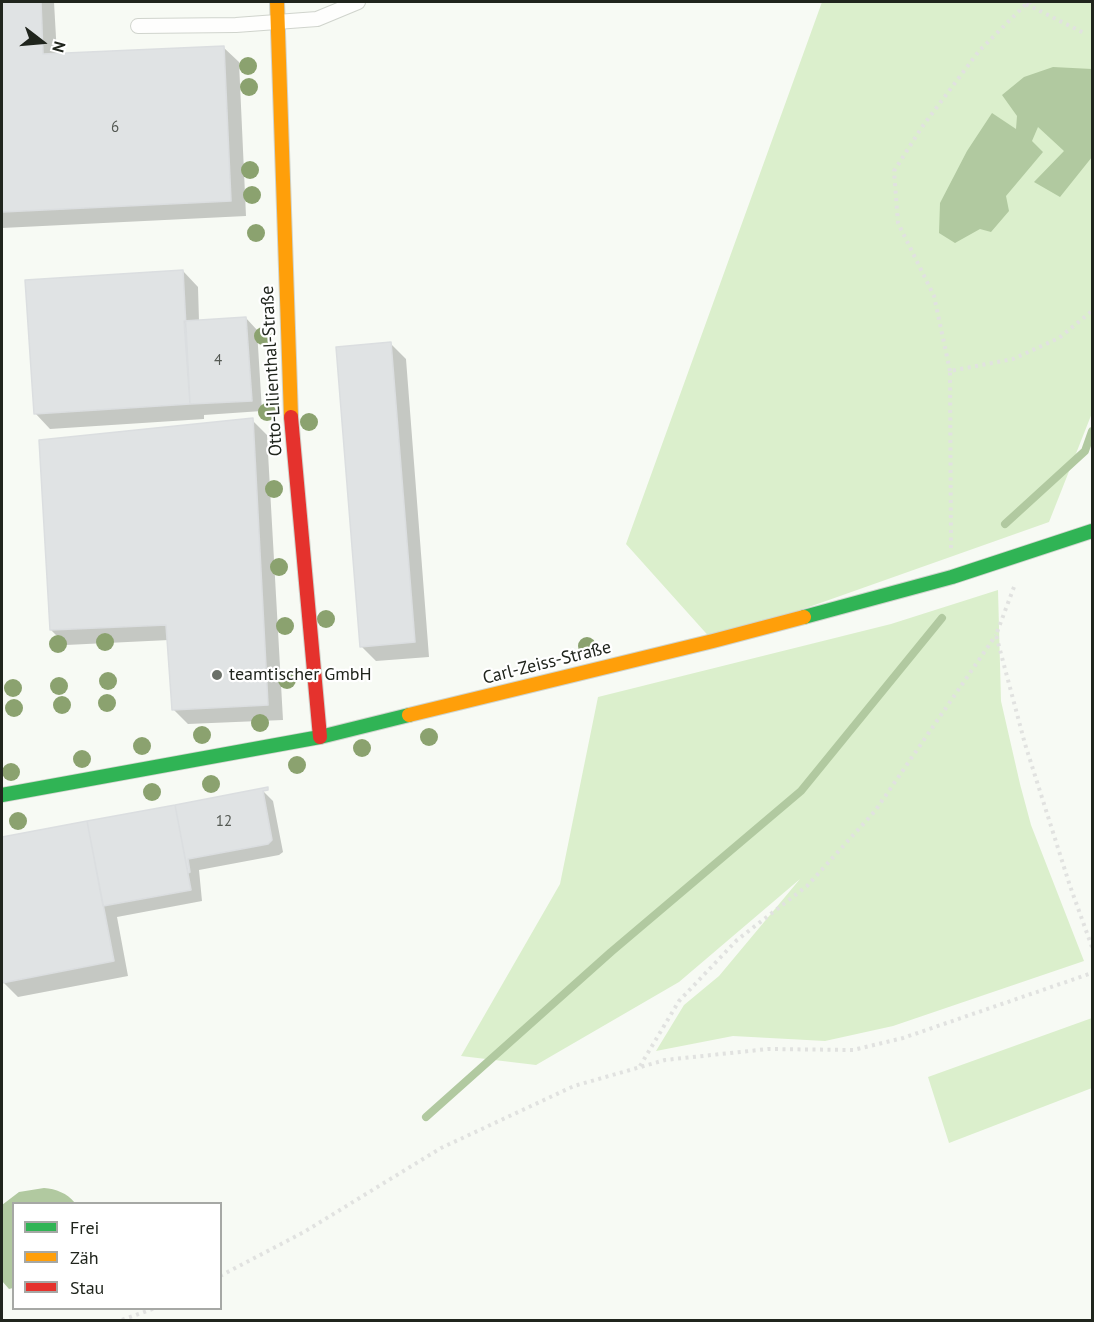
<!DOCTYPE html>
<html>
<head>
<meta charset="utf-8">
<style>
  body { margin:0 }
  #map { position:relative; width:1094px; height:1322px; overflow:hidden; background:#f7faf4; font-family:"PT Sans",sans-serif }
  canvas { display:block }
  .frame { position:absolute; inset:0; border:3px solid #20251d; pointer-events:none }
  .legend { position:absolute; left:12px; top:1202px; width:210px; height:108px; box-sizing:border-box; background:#fff; border:2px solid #a6a8a5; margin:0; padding:8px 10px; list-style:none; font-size:18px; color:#20251d }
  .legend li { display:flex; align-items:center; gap:12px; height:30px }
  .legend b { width:30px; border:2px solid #a6a8a5 }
  .north { position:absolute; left:12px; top:12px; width:60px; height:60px; -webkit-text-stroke:4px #fff; paint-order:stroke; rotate:106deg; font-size:16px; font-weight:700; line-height:24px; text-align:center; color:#20251d }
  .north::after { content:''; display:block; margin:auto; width:21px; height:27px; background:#20251d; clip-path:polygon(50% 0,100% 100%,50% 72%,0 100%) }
</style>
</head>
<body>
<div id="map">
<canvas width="1094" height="1322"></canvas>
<div class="frame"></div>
<ul class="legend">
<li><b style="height:8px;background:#30b455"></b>Frei</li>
<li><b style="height:8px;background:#ff9f0a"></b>Zäh</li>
<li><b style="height:8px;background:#e5322d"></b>Stau</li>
</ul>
<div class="north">N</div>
</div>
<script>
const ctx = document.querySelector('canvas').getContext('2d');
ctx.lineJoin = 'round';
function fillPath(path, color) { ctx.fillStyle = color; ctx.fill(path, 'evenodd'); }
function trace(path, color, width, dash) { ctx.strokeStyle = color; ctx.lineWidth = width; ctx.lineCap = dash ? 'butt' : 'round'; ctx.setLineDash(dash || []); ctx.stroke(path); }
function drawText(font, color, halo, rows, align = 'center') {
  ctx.font = font + ' "PT Sans",sans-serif'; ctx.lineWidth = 4.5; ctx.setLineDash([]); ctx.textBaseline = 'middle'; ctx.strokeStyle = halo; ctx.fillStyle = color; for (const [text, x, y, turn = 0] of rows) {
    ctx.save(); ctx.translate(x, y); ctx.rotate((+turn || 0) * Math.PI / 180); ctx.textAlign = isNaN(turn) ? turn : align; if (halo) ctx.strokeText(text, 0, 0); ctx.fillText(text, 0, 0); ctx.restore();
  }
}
fillPath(new Path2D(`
  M822,2H1092V413L1049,522L713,641L626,544Z
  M998,590L1001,701L1020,784L1031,825L1084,961L893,1026L825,1041L733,1036L656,1051L684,1005L719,976L800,879L679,982L536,1065L461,1056L560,884L598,697L891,624Z
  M1092,1018V1088L949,1143L928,1077Z`), '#dbefcc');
fillPath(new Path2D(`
  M1053,67L1092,69V157L1060,197L1034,182L1064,151L1038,127L1032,141L1043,152L1006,196L1009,211L991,232L980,229L955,243L939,233L940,203L967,151L992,113L1016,129L1017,116L1002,95L1024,77Z
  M44,1188C56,1189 67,1193 75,1203L14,1204L13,1288L9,1289L2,1281L3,1272L2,1268V1205L19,1192Z`), '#b1c9a0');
fillPath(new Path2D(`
  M2,2H54L57,55L223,47L239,62L246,216L2,228Z
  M183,271L198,287L199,321L246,318L257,330L262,411L204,415V419L50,429L35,413Z
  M391,344L406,359L429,657L376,661L361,646Z
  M252,420L267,435L283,720L188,724L173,709L169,640L66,645L51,630Z
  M262,790L273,801L283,852L279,855L199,870L202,901L117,917L128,976L18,997L3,982L2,839Z`), '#0003');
trace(new Path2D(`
  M1005,524L1085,451L1092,431
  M426,1117L611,952L801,791L942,618`), '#b1c9a0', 8);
const building = new Path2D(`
  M2,2H41L43,54L224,46L231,201L2,212Z
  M183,270L190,404L34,414L25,280Z
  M246,317L252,401L190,404L184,321Z
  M391,342L415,642L360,647L336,347Z
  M253,418L268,705L172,710L166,625L50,630L39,440Z
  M268,787V790L263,791L272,840L268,844L188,859L190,872L188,873L175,805Z
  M175,805L191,890L103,906L87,821Z
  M87,821L114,961L2,983V837Z`);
fillPath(building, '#e0e3e4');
trace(building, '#dbdee0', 1.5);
const lane = new Path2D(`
  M138,26L236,25L317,19L358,2`);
const fast = new Path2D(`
  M804,617L952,577L1092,531
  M2,795L320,737L409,715`);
const slow = new Path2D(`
  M277,2L291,417
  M409,715L713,641L804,617`);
const jam = new Path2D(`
  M291,417L320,737`);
trace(lane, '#d0d4cd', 16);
trace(fast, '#d0d4cd', 16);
trace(slow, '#d0d4cd', 16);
trace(jam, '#d0d4cd', 16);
trace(new Path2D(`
  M1026,4L1084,33
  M950,371L934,296L898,223L894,171L922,127L979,51L1026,4L1031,2
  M951,548L950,371L1013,359L1059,338L1092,311
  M1014,587L996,635L1025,744L1070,886L1092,947
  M640,1066L679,1001L737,940L807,886L875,811L996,635
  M220,1276L304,1232L441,1148L574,1086L665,1060L768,1049L853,1050L903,1038L1092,973
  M122,1320L155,1308`), '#e1e2e0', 4, [3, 4.5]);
trace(lane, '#fefefd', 14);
trace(fast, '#30b455', 14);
trace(slow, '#ff9f0a', 14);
trace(jam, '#e5322d', 14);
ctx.fillStyle = '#8ba26f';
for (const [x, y] of [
  [248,66],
  [249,87],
  [250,170],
  [252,195],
  [256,233],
  [263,336],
  [267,412],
  [309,422],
  [274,489],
  [279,567],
  [326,619],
  [285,626],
  [105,642],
  [58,644],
  [587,646],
  [287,680],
  [108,681],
  [59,686],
  [13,688],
  [107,703],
  [62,705],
  [14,708],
  [260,723],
  [202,735],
  [429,737],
  [142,746],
  [362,748],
  [82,759],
  [297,765],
  [11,772],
  [211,784],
  [152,792],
  [18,821]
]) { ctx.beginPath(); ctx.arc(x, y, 9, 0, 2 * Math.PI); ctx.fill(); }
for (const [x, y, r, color] of [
  [217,675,6,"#6b7068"]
]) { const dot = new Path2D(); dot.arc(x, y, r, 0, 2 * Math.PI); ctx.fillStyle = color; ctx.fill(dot); trace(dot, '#fff', 2); }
drawText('15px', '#535852', null, [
  ["6",115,128],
  ["4",218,361],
  ["12",224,822]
]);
drawText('18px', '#20251d', '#fff', [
  ["Otto-Lilienthal-Straße",272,371,-93],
  ["Carl-Zeiss-Straße",547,663,-14]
]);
drawText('18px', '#20251d', '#fff', [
  ["teamtischer GmbH",229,675]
], 'left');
</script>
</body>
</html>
